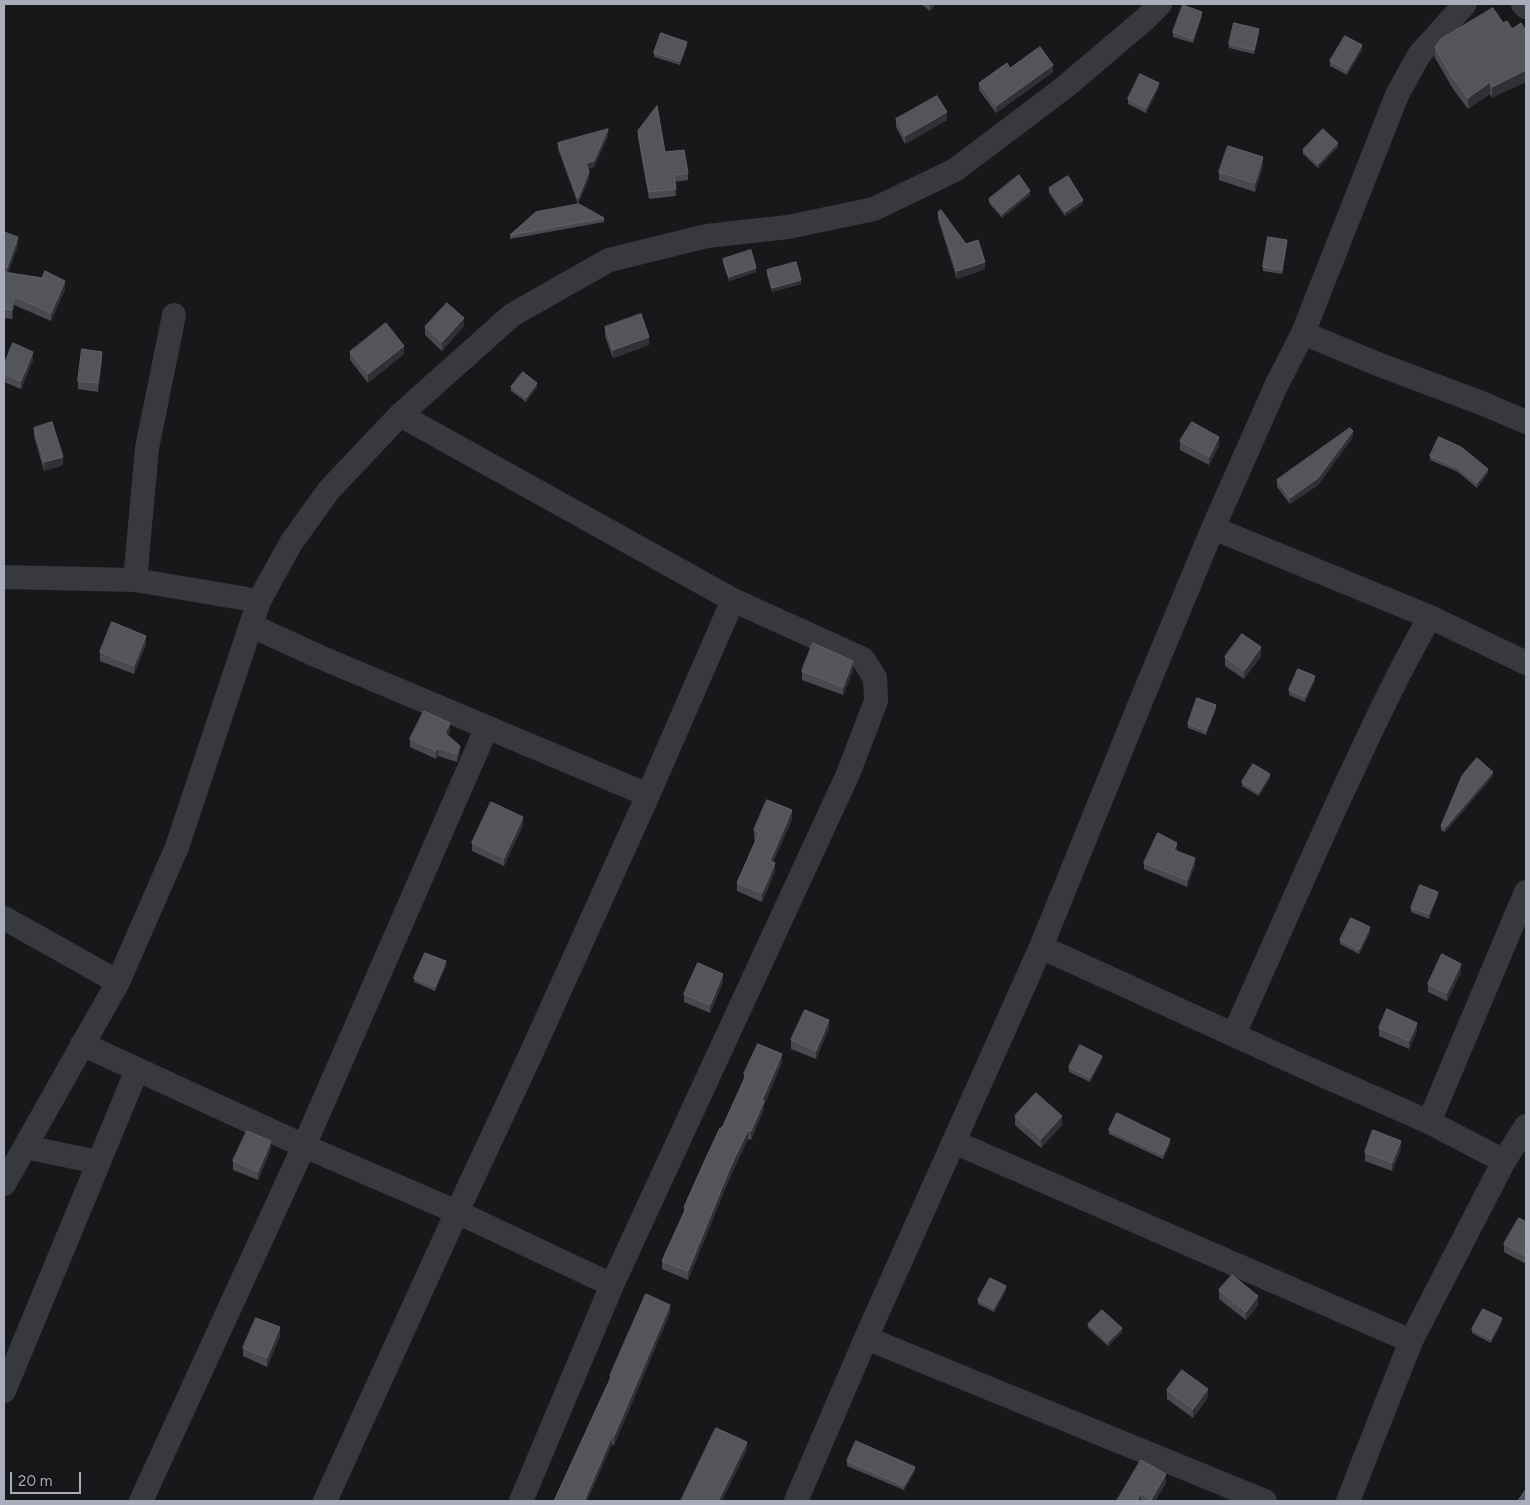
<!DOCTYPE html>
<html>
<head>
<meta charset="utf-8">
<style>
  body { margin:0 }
  #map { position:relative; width:1530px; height:1505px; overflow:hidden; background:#18181a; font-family:Figtree,sans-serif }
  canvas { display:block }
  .frame { position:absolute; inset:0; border:5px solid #a9adbb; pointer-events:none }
  .scale { position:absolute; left:10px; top:1472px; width:71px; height:22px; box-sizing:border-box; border:2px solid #a9adbb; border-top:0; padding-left:6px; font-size:15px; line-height:18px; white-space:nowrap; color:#a9adbb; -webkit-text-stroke:4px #131315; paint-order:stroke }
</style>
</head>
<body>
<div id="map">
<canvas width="1530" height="1505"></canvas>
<div class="frame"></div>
<div class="scale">20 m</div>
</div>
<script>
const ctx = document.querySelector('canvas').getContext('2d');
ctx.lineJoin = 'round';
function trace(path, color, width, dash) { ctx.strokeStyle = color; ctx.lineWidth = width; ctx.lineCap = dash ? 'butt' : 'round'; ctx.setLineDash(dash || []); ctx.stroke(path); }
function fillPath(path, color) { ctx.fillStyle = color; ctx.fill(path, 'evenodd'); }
trace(new Path2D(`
  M1523,4L1526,7
  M1303,333L1375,363L1484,404L1526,422
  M400,415L733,600L863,659L875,678L876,701L848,774L612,1285L521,1501
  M1213,528L1430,617
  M4,577L135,580L259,601
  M135,580L147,448L174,315
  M252,626L320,657L648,795L530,1056L457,1212L612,1285
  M648,795L733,600
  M4,918L118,982
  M1041,947L1311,1070L1429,1122L1504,1161
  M1234,1034C1270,954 1305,873 1342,793C1370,733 1397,674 1430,617L1526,663
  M82,1044L304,1146L457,1212L325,1501
  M1429,1122L1526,892
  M954,1142L1411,1341
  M25,1147L98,1162
  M4,1184L118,982L177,847L259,601L291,543L329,490L400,415L512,315L609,260L707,236L788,227L874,209L955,170L1065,87L1145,19L1160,4
  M866,1338L1265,1501
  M4,1391L137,1070
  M141,1501L304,1146L487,727
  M796,1501L866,1338L1041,947L1141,701L1213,528L1276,386L1303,333L1397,95L1419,55L1465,4
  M1348,1501L1411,1341L1504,1161L1526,1126`), '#38393f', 24);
fillPath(new Path2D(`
  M921,4H936L930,11Z
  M1493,8L1492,98L1490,94L1468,109L1453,89L1435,58V47Z
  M1202,16L1193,43L1173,37V32Z
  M1259,33L1254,54L1229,48V44Z
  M687,46L680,65L654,57V53Z
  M1362,50L1347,75L1330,66V61Z
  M1010,68L1053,72L996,113L979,90V83Z
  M1159,87L1146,113L1128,104V99Z
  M896,119L947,120L905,144L896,127Z
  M638,131L665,152L688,173V180L675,182L676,196L649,199L638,138Z
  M608,136L594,167L588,169L589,179L578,204L604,218V222L510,239V235L578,204L558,149V143Z
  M1338,147L1318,168L1303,154V150Z
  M1263,166L1255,192L1219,180V172Z
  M1049,188L1083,204L1065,216L1049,193Z
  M1030,195L1002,218L989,203V199Z
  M938,212L985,269L957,279L938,219Z
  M4,232L18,245L8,273L65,289L51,321L14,305L12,319L4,318Z
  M1287,244L1282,274L1263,271V267Z
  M723,259L756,272L729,281L723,263Z
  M767,270L801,284L772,292L767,274Z
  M464,326L442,351L425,335V327Z
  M605,327L649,345L613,358L605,336Z
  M350,352L404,354L368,383L350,360Z
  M33,360L21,389L4,382V365Z
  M102,360L98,392L78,389V381Z
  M511,387H537L526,402L511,391Z
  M34,428L63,465L44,471L34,436Z
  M1353,437L1318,485L1290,504L1277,487V480Z
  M1180,441L1219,446L1209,465L1180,450Z
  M1430,456L1488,473L1477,488L1458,472L1430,460Z
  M146,644L134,674L100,661V652Z
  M1261,656L1244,679L1225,666V657Z
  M853,670L843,695L802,680V671Z
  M1315,680L1305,702L1289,695V690Z
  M1216,709L1206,735L1188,728V724Z
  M450,731L448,735L460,754L457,762L438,756L436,759L410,747V739Z
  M1493,776L1445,832L1441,830V826Z
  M1270,778L1259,796L1242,786V782Z
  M792,819L773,862L775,871L762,902L737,891V883L756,840L754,839V830Z
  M523,825L504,866L472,851V843Z
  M1177,849V851L1195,865L1187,887L1144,869V863Z
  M1438,896L1429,919L1411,912V908Z
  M1370,932L1359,954L1340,944V940Z
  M446,966L435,991L414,982V978Z
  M1461,972L1447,1001L1428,992V984Z
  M723,982L710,1013L684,1002V994Z
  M829,1028L816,1059L791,1049V1040Z
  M1379,1028L1417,1031L1409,1049L1379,1036Z
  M1102,1060L1090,1082L1069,1072V1067Z
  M782,1062L764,1105V1109L751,1140L748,1139L730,1177L688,1280L662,1269V1261L684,1213V1207L722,1128L744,1081V1074Z
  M1015,1116L1062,1125L1041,1148L1015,1125Z
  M1109,1130L1170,1144L1163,1159L1109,1134Z
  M271,1149L258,1180L233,1170V1161Z
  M1401,1149L1392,1171L1365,1161V1152Z
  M1526,1222V1264L1504,1252V1244Z
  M1219,1290L1258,1305L1246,1320L1219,1299Z
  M1006,1291L994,1312L978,1304V1300Z
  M670,1313L614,1445L612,1444L587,1501H554L610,1380V1376Z
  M1502,1322L1491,1343L1472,1333V1329Z
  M1088,1324L1122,1332L1108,1346L1088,1328Z
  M280,1336L267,1367L243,1356V1348Z
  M1167,1390L1208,1397L1193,1418L1167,1399Z
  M847,1461L915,1471L904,1490L847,1466Z
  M1166,1483L1155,1501H1117Z`), '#49494f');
fillPath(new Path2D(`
  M930,4H936L930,11Z
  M1202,12V16L1193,43V39Z
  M1259,29V33L1254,54V50Z
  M687,42V46L680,65V61Z
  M1362,45V50L1347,75V71Z
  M1053,65V72L996,113V106Z
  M1526,70V82L1492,98V87Z
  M1490,82V94L1468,109V98Z
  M1159,83V87L1146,113V108Z
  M947,112V120L905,144V136Z
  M608,129V136L594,167L586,169V163Z
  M1338,143V147L1318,168V164Z
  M1263,157V166L1255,192V183Z
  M589,172V179L578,204V198Z
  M1030,191V195L1002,218V214Z
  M1083,200V204L1065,216V212Z
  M18,237V245L7,276V268Z
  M1287,240V244L1282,274V270Z
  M985,262V269L957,279V271Z
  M756,268V272L729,281V277Z
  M801,280V284L772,292V288Z
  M65,281V289L51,321V313Z
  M14,296V305L12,319V310Z
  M464,318V326L442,351V342Z
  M649,337V345L613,358V350Z
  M404,346V354L368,383V374Z
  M33,352V360L21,389V381Z
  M102,352V360L98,392V383Z
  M537,383V387L526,402V398Z
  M1353,431V437L1318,485L1290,504V498Z
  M1219,437V446L1209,465V457Z
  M63,457V465L44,471V462Z
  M1488,469V473L1477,488V483Z
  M146,636V644L134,674V666Z
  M1261,647V656L1244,679V671Z
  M853,661V670L843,695V687Z
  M1315,676V680L1305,702V697Z
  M1216,705V709L1206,735V731Z
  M450,723V731L445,741V733Z
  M460,746V754L457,762V754Z
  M438,748V756L436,759V751Z
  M1493,772V776L1445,832V828Z
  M1270,774V778L1259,796V792Z
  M792,810V819L770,869V861Z
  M523,817V825L504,866V858Z
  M1177,843V849L1174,857V850Z
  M1195,858V865L1187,887V880Z
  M775,863V871L762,902V893Z
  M1438,892V896L1429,919V914Z
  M1370,927V932L1359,954V950Z
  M446,961V966L435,991V987Z
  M1461,964V972L1447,1001V993Z
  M723,974V982L710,1013V1005Z
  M829,1020V1028L816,1059V1051Z
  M1417,1023V1031L1409,1049V1041Z
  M782,1054V1062L764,1105V1109L751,1140V1131L762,1100Z
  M1102,1056V1060L1090,1082V1078Z
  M1062,1116V1125L1041,1148V1139Z
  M748,1130V1139L730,1177L688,1280V1271L730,1168Z
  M1170,1139V1144L1163,1159V1155Z
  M271,1141V1149L258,1180V1172Z
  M1401,1141V1149L1392,1171V1163Z
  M1006,1286V1291L994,1312V1308Z
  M1258,1296V1305L1246,1320V1312Z
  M670,1305V1313L614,1445V1436Z
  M1502,1318V1322L1491,1343V1339Z
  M280,1327V1336L267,1367V1358Z
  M1122,1328V1332L1108,1346V1342Z
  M1208,1389V1397L1193,1418V1409Z
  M612,1436V1444L587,1501H584Z
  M747,1442V1450L722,1501H718Z
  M915,1467V1471L904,1490V1486Z
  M1166,1474V1483L1155,1501H1151V1500Z
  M1141,1493V1501H1137Z`), '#313135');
const building = new Path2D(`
  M1183,5L1202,12L1193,39L1173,32Z
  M1493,8L1503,23L1507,21L1512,29L1521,23L1526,31V70L1492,87L1490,82L1468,98L1453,78L1435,47L1441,39Z
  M1234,23L1259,29L1254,50L1229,44Z
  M661,33L687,42L680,61L654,53Z
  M1345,36L1362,45L1347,71L1330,61Z
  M1040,47L1053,65L996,106L979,83L1007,63L1010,68Z
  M1140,74L1159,83L1146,108L1128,99Z
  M937,96L947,112L905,136L896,119Z
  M657,106L665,152L684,150L688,173L674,175L676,189L649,192L638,131Z
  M608,129L594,161L586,163L589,172L578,198L558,143Z
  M1323,129L1338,143L1318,164L1303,150Z
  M1228,146L1263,157L1255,183L1219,172Z
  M1019,175L1030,191L1002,214L989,199Z
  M1068,176L1083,200L1065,212L1049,188Z
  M579,204L604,218L510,235L536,212Z
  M941,210L966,244L978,240L985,262L957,271L938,212Z
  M4,232L18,237L7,268L4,267Z
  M1268,237L1287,240L1282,270L1263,267Z
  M751,250L756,268L729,277L723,259Z
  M796,262L801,280L772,288L767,270Z
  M45,271L65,281L51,313L14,296L12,310L4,309V272L42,278Z
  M447,303L464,318L442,342L425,327Z
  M641,314L649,337L613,350L605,327Z
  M386,323L404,346L368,374L350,352Z
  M13,343L33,352L21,381L4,374V365Z
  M82,349L102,352L98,383L78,381Z
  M523,372L537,383L526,398L511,387Z
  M52,422L63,457L44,462L34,428Z
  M1192,422L1219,437L1209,457L1180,441Z
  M1350,428L1353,431L1318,478L1290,498L1277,480Z
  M1439,437L1461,447L1488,469L1477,483L1458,468L1430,456Z
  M112,622L146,636L134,666L100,652Z
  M1242,634L1261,647L1244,671L1225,657Z
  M813,643L853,661L843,687L802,671Z
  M1298,669L1315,676L1305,697L1289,690Z
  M1197,698L1216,705L1206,731L1188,724Z
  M424,711L450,723L445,733L460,746L457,754L438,748L436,751L410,739Z
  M1477,758L1493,772L1445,828L1441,826L1462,776Z
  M1253,764L1270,774L1259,792L1242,782Z
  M767,800L792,810L770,861L775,863L762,893L737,883L759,833L754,830Z
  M491,802L523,817L504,858L472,843Z
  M1158,833L1177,843L1174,850L1195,858L1187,880L1144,863Z
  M1420,885L1438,892L1429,914L1411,908Z
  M1351,918L1370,927L1359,950L1340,940Z
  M425,953L446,961L435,987L414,978Z
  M1442,954L1461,964L1447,993L1428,984Z
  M698,963L723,974L710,1005L684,994Z
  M1387,1009L1417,1023L1409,1041L1379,1028Z
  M805,1010L829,1020L816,1051L791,1040Z
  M758,1044L782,1054L762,1100L764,1101L751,1131L748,1130L730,1168L688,1271L662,1261L686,1208L684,1207L706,1158L720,1128H722L746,1075L744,1074Z
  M1080,1045L1102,1056L1090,1078L1069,1067Z
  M1036,1093L1062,1116L1041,1139L1015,1116Z
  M1117,1113L1170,1139L1163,1155L1109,1130Z
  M1373,1130L1401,1141L1392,1163L1365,1152Z
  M247,1131L271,1141L258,1172L233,1161Z
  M1519,1218L1526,1222V1256L1504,1244Z
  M1232,1275L1258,1296L1246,1312L1219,1290Z
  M990,1278L1006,1286L994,1308L978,1300Z
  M646,1294L670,1305L614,1436H612L584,1501H554L611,1377L610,1376Z
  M1483,1309L1502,1318L1491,1339L1472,1329Z
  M1102,1310L1122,1328L1108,1342L1088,1324Z
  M256,1318L280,1327L267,1358L243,1348Z
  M1182,1370L1208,1389L1193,1409L1167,1390Z
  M716,1428L747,1442L718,1501H681Z
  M856,1441L915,1467L904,1486L847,1461Z
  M1141,1460L1166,1474L1151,1500L1141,1493L1137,1501H1117Z
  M1526,1489V1501H1522L1519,1500Z`);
fillPath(building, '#54545b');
trace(building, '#61626a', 1);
</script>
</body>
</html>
